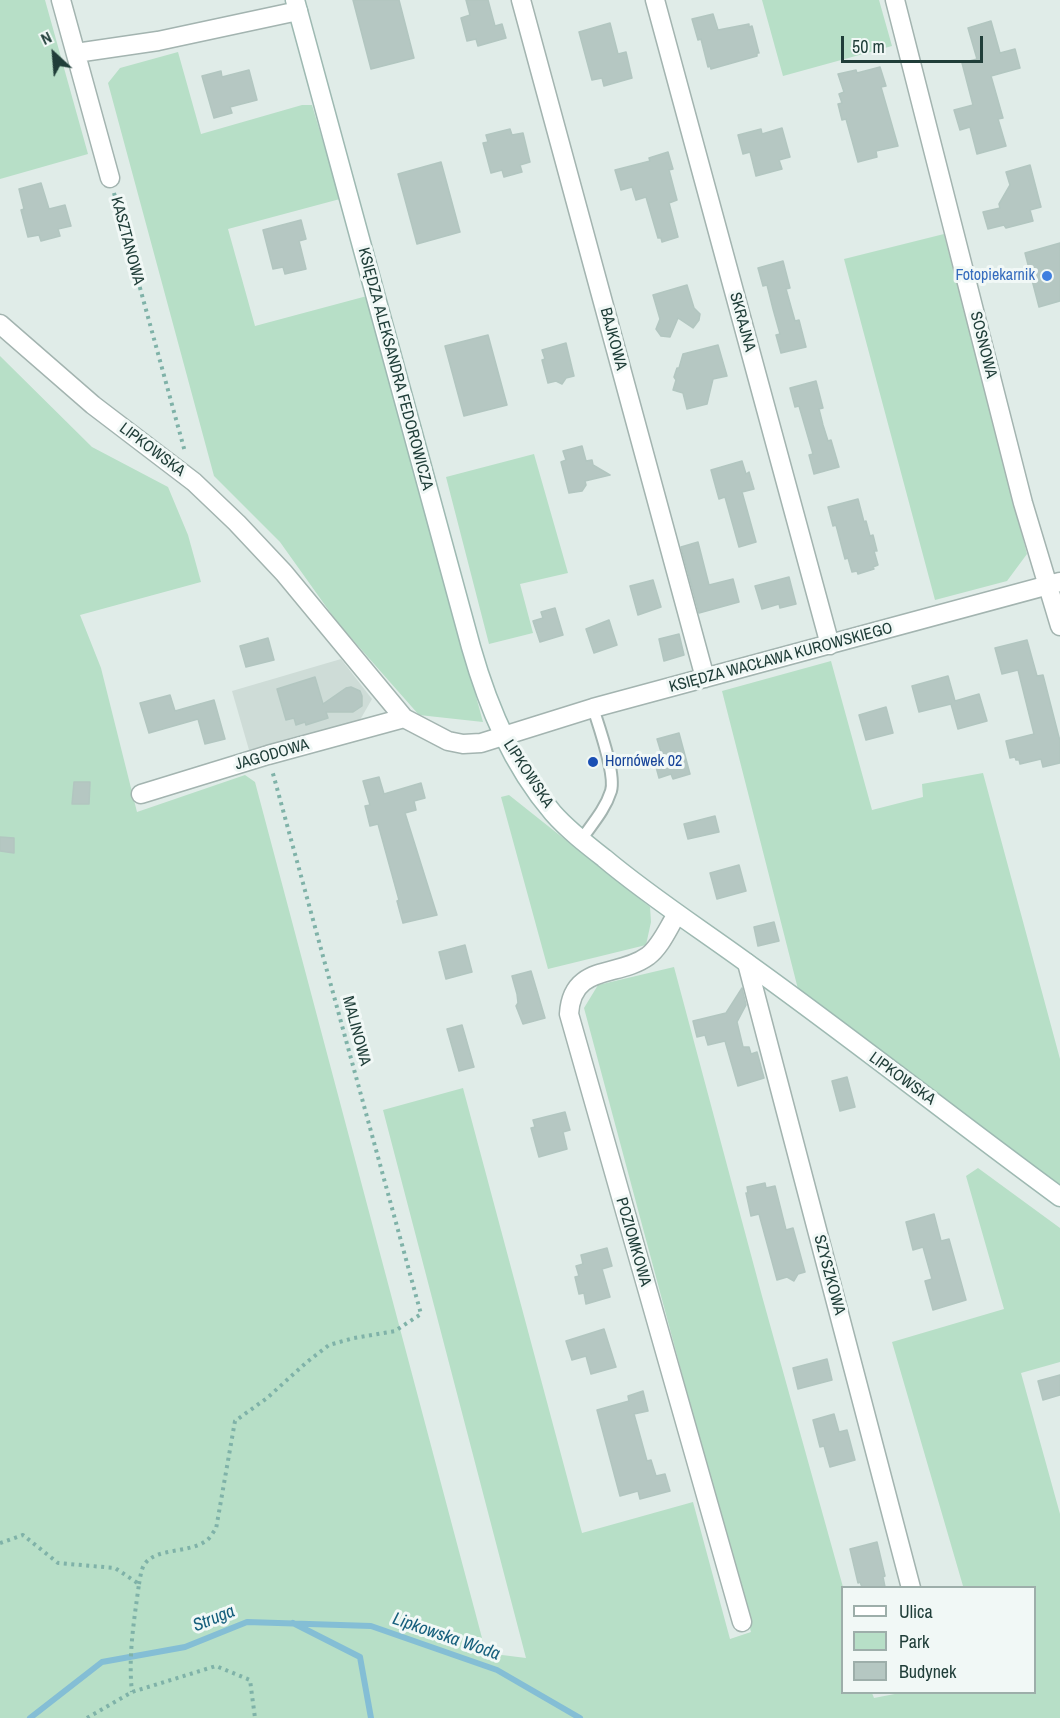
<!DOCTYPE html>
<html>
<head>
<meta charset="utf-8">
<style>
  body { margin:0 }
  #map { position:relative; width:1060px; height:1718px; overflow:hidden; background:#e0ece8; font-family:"Archivo Narrow",sans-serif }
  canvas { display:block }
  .legend { position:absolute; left:841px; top:1586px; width:195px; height:108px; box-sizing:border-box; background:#f1f8f6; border:2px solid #9daeaa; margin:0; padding:8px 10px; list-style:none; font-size:18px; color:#203e39 }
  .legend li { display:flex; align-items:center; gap:12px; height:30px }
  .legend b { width:30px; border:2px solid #9daeaa }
  .north { position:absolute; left:24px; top:24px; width:60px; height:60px; -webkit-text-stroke:4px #f1f8f6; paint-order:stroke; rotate:334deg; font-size:16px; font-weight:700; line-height:24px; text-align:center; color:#203e39 }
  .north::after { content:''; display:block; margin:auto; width:21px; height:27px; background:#203e39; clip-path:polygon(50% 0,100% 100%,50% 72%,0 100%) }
  .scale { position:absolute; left:841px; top:36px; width:142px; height:27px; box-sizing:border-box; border:3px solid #203e39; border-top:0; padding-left:8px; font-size:18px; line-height:21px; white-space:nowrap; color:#203e39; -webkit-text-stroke:4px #f1f8f6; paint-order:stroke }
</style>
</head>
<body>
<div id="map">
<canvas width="1060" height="1718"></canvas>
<ul class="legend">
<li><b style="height:8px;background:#fff"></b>Ulica</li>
<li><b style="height:16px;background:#b7dfc7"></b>Park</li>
<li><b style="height:16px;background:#b5c7c2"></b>Budynek</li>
</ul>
<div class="north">N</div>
<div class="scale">50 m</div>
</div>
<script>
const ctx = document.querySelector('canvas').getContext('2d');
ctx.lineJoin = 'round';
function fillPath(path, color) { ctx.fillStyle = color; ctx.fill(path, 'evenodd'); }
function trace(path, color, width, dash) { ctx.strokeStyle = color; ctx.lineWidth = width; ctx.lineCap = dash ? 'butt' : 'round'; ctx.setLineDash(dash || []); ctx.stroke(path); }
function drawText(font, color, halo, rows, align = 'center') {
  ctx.font = font + ' "Archivo Narrow",sans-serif'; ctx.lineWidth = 6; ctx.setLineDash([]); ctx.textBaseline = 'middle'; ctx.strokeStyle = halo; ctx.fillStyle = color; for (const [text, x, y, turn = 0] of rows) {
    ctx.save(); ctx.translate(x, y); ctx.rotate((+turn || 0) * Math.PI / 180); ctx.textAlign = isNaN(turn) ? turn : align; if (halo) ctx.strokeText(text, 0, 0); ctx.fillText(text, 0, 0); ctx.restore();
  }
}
fillPath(new Path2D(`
  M341,659L372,699L360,720L249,750L232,691Z`), '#cedcd7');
fillPath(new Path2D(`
  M0,0H45L88,154L0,179Z
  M762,0H879L892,46L783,76Z
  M178,52L201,134L302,105H312L340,199L228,229L255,326L367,296L483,722L419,715L337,622L280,542L214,476L108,83L120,68Z
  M944,234L1027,554L1007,581L935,600L844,259Z
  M0,356L92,447L168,487L188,535L201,582L80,615L101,668L137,812L245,775L255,782L486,1653L526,1658L383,1110L463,1088L582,1533L693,1502L730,1639L751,1632L584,1008L598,985L674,967L762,1296L843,1587L842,1692L872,1693L874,1698L905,1692H1034V1588L957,1587L963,1586L892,1342L1004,1309L966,1176L978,1168L1060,1228V1362L1021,1373L1060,1514V1718H0Z
  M534,454L568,573L520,584L533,633L489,644L446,477Z
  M831,661L872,810L923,797L922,784L983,773L1060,1059V1188L799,993L722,691Z
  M509,795L650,907L651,922L646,945L548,969L501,797Z`), '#b7dfc7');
trace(new Path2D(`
  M293,1623L360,1657L371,1718
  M30,1718L102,1662L185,1647L247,1622L371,1626L497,1670L580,1718`), '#84bed5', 6);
const building = new Path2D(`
  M353,0H399L414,58L371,69Z
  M466,0H488L495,26L502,24L506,38L478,46L476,39L467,41L461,18L470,15Z
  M713,14L718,30L749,24V27L752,26L759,53H757V56L711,69L710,66L708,67L701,39L698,40L692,19Z
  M991,21L1000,53L1015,49L1020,68L991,76L1003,118L998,119L1006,146L977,154L970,127L960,130L954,110L973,105L962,63L977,59L968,28Z
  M610,23L618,54L626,52L632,78L604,86L602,78L592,80L579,32Z
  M880,67L886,86L881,87L898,146L876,151L877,157L858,162L846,119L842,120L838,104L842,103L839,94L844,92L838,74L856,70L857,73Z
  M249,70L257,100L230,107L232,113L214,118L202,76L221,71L222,77Z
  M782,128L790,157L779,160L782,169L756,176L750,152L743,154L738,135L761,129L762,134Z
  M510,129L512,135L523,133L530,162L520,165L522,172L504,177L502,170L491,173L483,143L488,142L486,135Z
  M668,152L673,169L669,170L677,200L669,203L678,237L662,242L661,238H658L646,197L636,200L632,187L621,190L615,170L650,161L649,158Z
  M441,162L460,232L417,244L398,174Z
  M1030,165L1041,207L1030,210L1033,221L1006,228L1004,225L988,229L983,212L1000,208L999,204L1010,185L1006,172Z
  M41,183L49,209L65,205L71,226L58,229L60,236L41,241L39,235L28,237L21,210L24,209L19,189Z
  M301,220L306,239L299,241L306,269L285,274L283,267L273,269L263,230Z
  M1060,243V301L1039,307L1025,253Z
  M783,261L790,288L786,289L795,321L799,320L806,347L781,353L776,335L780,334L773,309L767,285L763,286L758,268Z
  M687,285L694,308L700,314L699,320L693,328L678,318L670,337L661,336L656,329L660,319L653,295Z
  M488,335L507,405L464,416L445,346Z
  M566,343L574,376L566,378L562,384L556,381L548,383L542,360L545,359L542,350Z
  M718,345L727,376L713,379L707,404L687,409L683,393L673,390L676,380L674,377L677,368H679L683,354Z
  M816,381L823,408L819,409L823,425L828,441L831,440L839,467L814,474L809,455L813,454L799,406L795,407L790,388Z
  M582,446L586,461L592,460L593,465L610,475L585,481L586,485L582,491L569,493L561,462L566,460L563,451Z
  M742,461L746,474L749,472L754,489L742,492L756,542L739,547L725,497L719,499L711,470Z
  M858,499L864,522L866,521L870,536L873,535L877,551H874L878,565L873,567L874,569L858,574L857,571L852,572L848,558L845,559L836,525L833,526L828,507Z
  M698,542L709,585L733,579L739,602L699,613L681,547Z
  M789,577L796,604L780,608L779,604L762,609L755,586Z
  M653,580L661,607L638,615L630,586Z
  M555,608L563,635L540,642L533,621L543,618L541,612Z
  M609,620L617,645L594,653L586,629Z
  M679,634L684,655L664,661L659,639Z
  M268,638L274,660L246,667L240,646Z
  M1027,640L1037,676L1043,675L1060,741V763L1043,767L1041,759L1020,764L1019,760H1016L1015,757L1010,758L1006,741L1034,734L1018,670L1002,674L995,648Z
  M948,676L955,701L979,694L987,721L958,729L951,704L919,712L912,686Z
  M315,677L323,704L346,688L351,687L360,691L362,696V706L353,712H326L328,718L306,725L305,722L296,725L294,718L286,720L277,689Z
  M170,695L175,711L214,700L225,739L205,744L198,719L149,733L140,703Z
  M886,707L893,733L866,740L859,715Z
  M679,733L690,774L673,779L671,774L659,778L655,763L661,752L657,739Z
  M379,777L384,794L421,783L425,798L414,801L416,810L405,813L437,915L403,923L397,901L399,900L378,824L370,826L365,806L370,805L363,781Z
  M74,782H90L89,804H72Z
  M715,816L719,832L688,839L684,824Z
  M0,837L14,838V853L0,851Z
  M739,865L746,891L717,899L710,873Z
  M774,922L779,941L758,946L754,927Z
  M465,945L472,972L446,979L439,952Z
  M531,971L545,1018L523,1024L516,1006L518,1003L517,994L512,976Z
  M742,988L746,1005L737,1022L743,1047H749L751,1054L757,1052L764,1078L738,1086L725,1041L708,1045L705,1035L697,1037L693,1021L726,1013Z
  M462,1025L474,1067L459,1071L447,1029Z
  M847,1077L855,1107L840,1111L832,1081Z
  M565,1112L570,1130L563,1132L567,1149L539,1157L531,1128L535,1127L533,1120Z
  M765,1183L766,1188L775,1186L786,1230L793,1228L805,1272L798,1274L794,1281L787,1277L777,1280L759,1214L751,1216L746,1193H748L747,1187Z
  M934,1214L941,1241L949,1239L966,1300L933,1310L925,1281L932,1279L923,1247L913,1250L906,1222Z
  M607,1248L612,1266L602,1269L610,1297L586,1304L584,1293L579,1294L575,1277L579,1276L576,1266L583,1264L581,1255Z
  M604,1329L616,1367L591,1374L586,1356L572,1360L566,1341Z
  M827,1359L832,1380L798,1389L793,1368Z
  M1060,1375V1395L1043,1400L1038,1381Z
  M643,1391L648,1411L634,1414L647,1461L651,1460L656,1476L665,1474L670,1491L640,1499L638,1491L620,1496L597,1410L629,1401L628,1396Z
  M834,1414L839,1432L847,1430L855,1460L830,1467L824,1446L820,1447L813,1420Z
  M877,1542L885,1576L883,1577L885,1587H862L860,1582L858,1583L850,1549Z`);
fillPath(building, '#b5c7c2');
trace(building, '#b2c6c0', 1.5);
const lane = new Path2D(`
  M581,840C592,824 605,810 611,791C616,774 599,727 593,708`);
const street = new Path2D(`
  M61,0L110,178
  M521,0L705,678
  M655,0L830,645
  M895,0L1023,503L1060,626
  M76,53L158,41L298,11
  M0,324L93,405L194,482L237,523L284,573L404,718L448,741L463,744L481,743L593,708L1060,582
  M141,794L268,755L404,718
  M677,914C668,928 661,946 648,956C618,978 572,963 569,1014L742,1622
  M747,963L911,1588`);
const secondary = new Path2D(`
  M295,0L471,647C488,707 512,765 553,813C568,830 586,844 604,858C649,896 699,928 747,963C853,1039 955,1120 1060,1197`);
trace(lane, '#a3b4b0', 14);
trace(street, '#a3b4b0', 21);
trace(secondary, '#9eb9b2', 21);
trace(new Path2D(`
  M114,193L185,452
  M0,1543L23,1535L58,1563L115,1568L139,1584C134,1621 128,1656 132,1692
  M139,1584C140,1579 141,1570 144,1565C155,1547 190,1554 207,1540C210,1538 213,1532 216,1529L235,1421L267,1398L307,1362L329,1345L354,1338L395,1331L421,1314L272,770
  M87,1718L132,1692L216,1666L250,1680L255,1718`), '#7fb2a8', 4, [3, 4.5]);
trace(lane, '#fff', 10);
trace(street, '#fff', 18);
trace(secondary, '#fff', 18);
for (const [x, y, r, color] of [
  [1047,276,6,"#3f7fe0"],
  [593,762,6,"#1a4fb4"]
]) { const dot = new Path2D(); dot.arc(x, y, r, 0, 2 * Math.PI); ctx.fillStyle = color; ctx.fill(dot); trace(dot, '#f1f8f6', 2); }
drawText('16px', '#203e39', '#f1f8f6', [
  ["KASZTANOWA",127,241,75],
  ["SKRAJNA",742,322,75],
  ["BAJKOWA",613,339,75],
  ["SOSNOWA",983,345,76],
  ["KSIĘDZA ALEKSANDRA FEDOROWICZA",395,369,75],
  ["LIPKOWSKA",152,450,37],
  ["KSIĘDZA WACŁAWA KUROWSKIEGO",781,658,-15],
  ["JAGODOWA",272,755,-16],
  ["LIPKOWSKA",528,774,57],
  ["MALINOWA",356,1031,75],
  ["LIPKOWSKA",902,1079,36],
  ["POZIOMKOWA",633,1242,74],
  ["SZYSZKOWA",829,1275,75]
]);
drawText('16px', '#366cbe', '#f1f8f6', [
  ["Fotopiekarnik",1035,276]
], 'right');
drawText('16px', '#164399', '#f1f8f6', [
  ["Hornówek 02",605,762]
], 'left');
drawText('italic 18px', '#165f7d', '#f1f8f6', [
  ["Struga",214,1619,-22],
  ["Lipkowska Woda",446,1637,19]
]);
</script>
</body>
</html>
